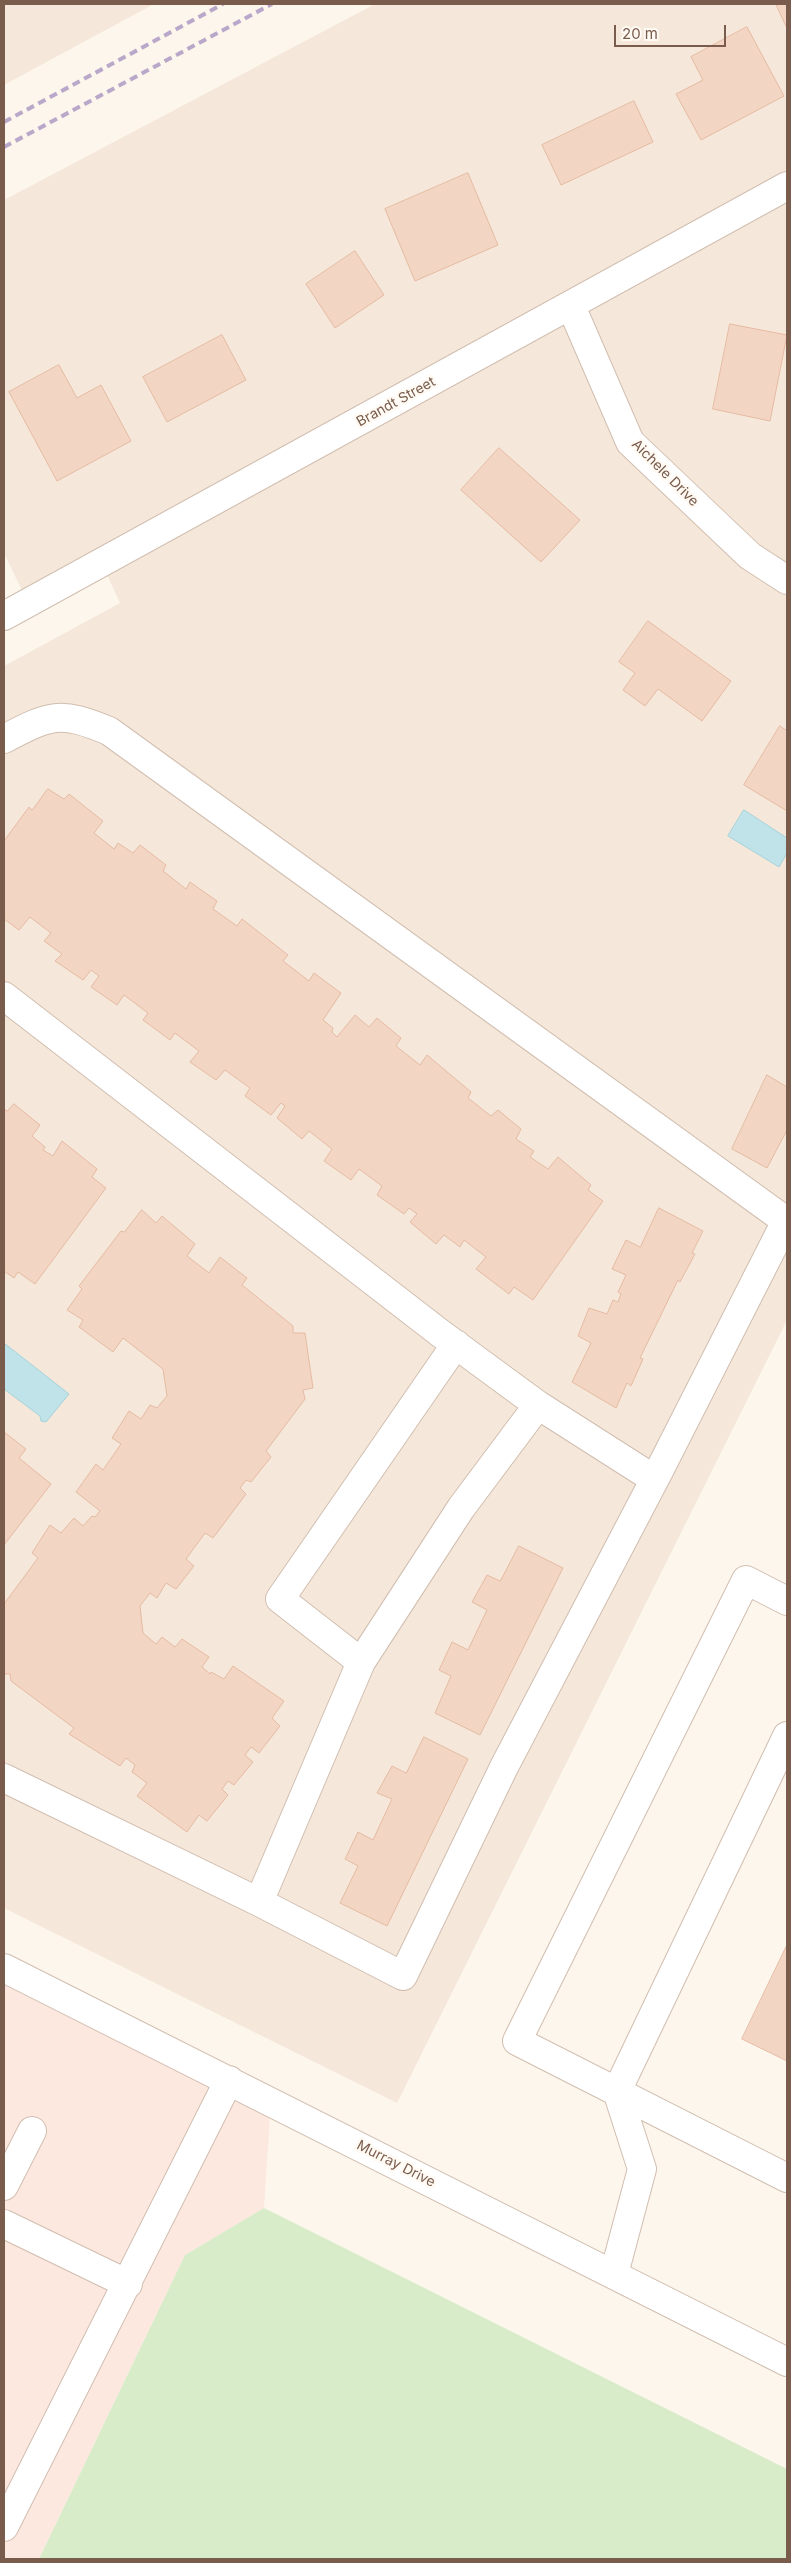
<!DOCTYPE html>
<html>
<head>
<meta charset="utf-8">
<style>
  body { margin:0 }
  #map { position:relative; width:791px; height:2563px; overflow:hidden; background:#fdf6ec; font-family:Inter,sans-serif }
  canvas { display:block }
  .frame { position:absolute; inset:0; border:5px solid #7a5c4d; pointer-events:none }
  .scale { position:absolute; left:614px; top:25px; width:112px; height:22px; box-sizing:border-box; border:2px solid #7a5c4d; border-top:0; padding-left:6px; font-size:15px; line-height:18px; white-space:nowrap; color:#7a5c4d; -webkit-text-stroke:4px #fffaf3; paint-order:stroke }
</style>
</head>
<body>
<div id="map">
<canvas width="791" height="2563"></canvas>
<div class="frame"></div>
<div class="scale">20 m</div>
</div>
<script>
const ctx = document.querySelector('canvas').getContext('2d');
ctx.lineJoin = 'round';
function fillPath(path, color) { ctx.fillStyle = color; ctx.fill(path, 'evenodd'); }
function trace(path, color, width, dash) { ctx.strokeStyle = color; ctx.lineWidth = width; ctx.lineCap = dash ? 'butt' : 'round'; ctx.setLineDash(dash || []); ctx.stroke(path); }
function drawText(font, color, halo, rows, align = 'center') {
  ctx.font = font + ' Inter,sans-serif'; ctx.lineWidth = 5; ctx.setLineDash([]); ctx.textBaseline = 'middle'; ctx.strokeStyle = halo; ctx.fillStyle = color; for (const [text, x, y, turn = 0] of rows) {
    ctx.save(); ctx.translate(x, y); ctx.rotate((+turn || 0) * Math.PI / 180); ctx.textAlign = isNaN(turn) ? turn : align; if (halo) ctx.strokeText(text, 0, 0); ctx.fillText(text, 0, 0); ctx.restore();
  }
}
fillPath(new Path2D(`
  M4,4H154L4,85Z
  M375,4H787V1320L397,2103L4,1908V666L120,603L102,564L28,603L4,553V200Z`), '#f5e8da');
fillPath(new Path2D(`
  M4,1968L271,2101L264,2208L185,2255L39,2559H4Z`), '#fde8e0');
fillPath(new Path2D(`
  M264,2208L787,2469V2559H39L185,2255Z`), '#d8ecc9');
const water = new Path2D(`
  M744,810L787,838V853L779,867L728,836Z
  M4,1343L69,1394L46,1422L41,1421L40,1416L4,1389Z`);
fillPath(water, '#bfe3e8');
trace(water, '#a5d3da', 1);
const building = new Path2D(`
  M776,4H787V28Z
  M747,27L784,96L701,140L676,94L703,80L691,57Z
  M634,101L653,142L561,185L542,145Z
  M468,173L498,245L415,281L385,209Z
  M355,251L384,295L335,328L306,284Z
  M730,324L787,335L770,421L713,409Z
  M222,335L246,380L167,422L143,377Z
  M59,365L77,398L101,385L131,441L57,481L9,392Z
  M499,448L580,520L541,562L461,490Z
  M648,621L731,681L702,721L658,689L645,706L623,690L635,673L619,662Z
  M780,726L787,731V811L744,785Z
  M48,789L64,799L69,794L103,821L94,833L114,849L118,843L133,853L140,845L166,865L163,871L186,889L190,882L217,901L213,909L237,926L242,919L288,955L283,961L309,981L314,973L341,993L323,1020L333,1028L332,1032L337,1037L355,1015L369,1027L377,1018L401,1038L396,1046L420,1065L427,1055L471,1092L468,1098L491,1116L498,1110L521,1129L516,1139L534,1151L530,1157L548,1169L558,1157L591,1185L588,1190L603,1201L533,1300L514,1287L509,1294L476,1269L486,1257L464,1240L460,1247L444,1235L436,1244L410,1222L417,1214L409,1208L404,1214L377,1195L382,1186L359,1169L351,1180L324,1161L332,1149L309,1131L302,1139L277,1118L285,1106L281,1103L271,1115L245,1096L250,1088L225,1070L216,1080L190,1062L199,1051L175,1033L170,1040L143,1020L148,1013L124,995L117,1005L91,987L99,976L91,970L83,980L55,961L62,954L44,941L51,933L30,917L19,930L4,919V841L29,807L32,810Z
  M767,1075L787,1087V1130L767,1168L732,1149Z
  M14,1104L40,1125L32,1136L45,1147L43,1150L53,1156L62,1141L97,1169L92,1177L106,1188L35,1284L18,1272L14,1278L4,1271V1109L7,1111Z
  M659,1208L703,1231L692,1253L695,1254L680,1282L678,1280L640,1358L643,1359L631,1386L627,1383L616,1408L572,1382L591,1343L578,1336L589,1308L607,1314L613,1300L618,1302L621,1294L618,1292L626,1275L612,1269L626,1240L640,1247Z
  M142,1210L156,1223L162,1216L195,1244L187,1256L209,1273L220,1257L247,1278L242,1285L293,1326V1333H305L313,1388L303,1390L305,1399L266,1451L271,1457L251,1482L246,1480L240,1488L246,1494L213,1538L205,1533L186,1559L194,1566L176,1589L166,1583L157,1598L150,1593L140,1606L143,1633L156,1644L162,1637L175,1647L182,1639L209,1657L202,1667L210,1674L211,1672L224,1679L233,1666L284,1701L272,1718L280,1726L259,1753L251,1747L245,1755L253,1762L234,1785L228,1781L222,1789L228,1795L207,1821L199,1815L187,1832L137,1796L147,1783L132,1772L135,1765L126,1758L120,1766L69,1734L74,1728L11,1681L10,1674H4V1604L38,1558L32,1553L50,1525L61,1533L74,1518L83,1526L92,1516L95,1517L100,1511L76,1492L96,1464L103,1470L121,1444L112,1438L129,1411L141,1419L150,1405L157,1408L167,1396L163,1369L123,1338L113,1352L79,1327L83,1320L67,1310L82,1289L79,1286L121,1231L124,1232Z
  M4,1432L26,1449L19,1458L51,1484L4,1545Z
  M519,1546L563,1568L480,1735L435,1713L451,1676L439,1670L452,1642L468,1650L487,1610L472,1602L487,1575L500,1581Z
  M424,1737L468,1759L387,1926L340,1903L358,1866L345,1859L358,1832L373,1840L392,1799L377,1793L392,1766L406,1773Z
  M787,1945V2061L742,2039Z`);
fillPath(building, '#f3d5c3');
trace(building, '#e6bba3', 1);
const minor = new Path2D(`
  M571,306L630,442L750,556L787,580
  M4,616L787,186
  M4,739C50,715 59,710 109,731L786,1221L659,1471L504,1767L403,1976L259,1902L4,1778
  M4,996L440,1333L538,1405L654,1479
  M787,1601L746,1580L517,2041L787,2178
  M361,1662L280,1599L456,1344
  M259,1902L361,1662L461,1508L538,1405
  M4,1968L787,2362
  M4,2186L32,2131
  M4,2224L128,2284
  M614,2274L642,2169L617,2091L787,1736
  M4,2527L229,2080`);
trace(minor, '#d1beb0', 30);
trace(minor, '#fff', 28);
trace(new Path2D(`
  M4,122L223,4
  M4,147L272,4`), '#b9a8c9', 4, [8, 5]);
drawText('14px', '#7a5c4d', '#fffaf3', [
  ["Brandt Street",396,402,-29],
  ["Aichele Drive",665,473,45],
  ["Murray Drive",396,2164,27]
]);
</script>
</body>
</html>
